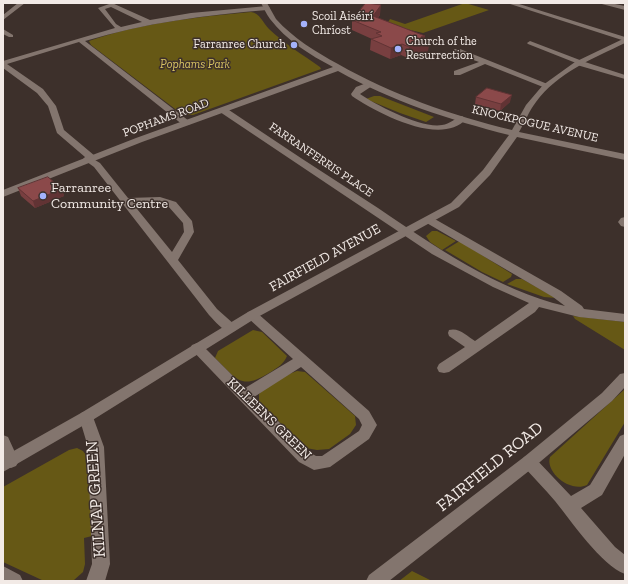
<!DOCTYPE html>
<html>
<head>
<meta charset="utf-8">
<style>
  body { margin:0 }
  #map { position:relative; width:628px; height:584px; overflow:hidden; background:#3d302b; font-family:"Zilla Slab",serif }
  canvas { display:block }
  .frame { position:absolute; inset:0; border:4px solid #f2eae6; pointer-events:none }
</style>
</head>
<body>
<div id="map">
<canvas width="628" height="584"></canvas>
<div class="frame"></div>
</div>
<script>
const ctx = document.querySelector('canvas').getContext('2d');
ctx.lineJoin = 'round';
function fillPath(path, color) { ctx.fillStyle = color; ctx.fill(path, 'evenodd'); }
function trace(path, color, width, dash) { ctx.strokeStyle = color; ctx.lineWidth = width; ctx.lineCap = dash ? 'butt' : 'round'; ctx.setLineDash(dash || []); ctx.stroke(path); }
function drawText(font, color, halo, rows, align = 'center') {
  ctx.font = font + ' "Zilla Slab",serif'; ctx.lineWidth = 3; ctx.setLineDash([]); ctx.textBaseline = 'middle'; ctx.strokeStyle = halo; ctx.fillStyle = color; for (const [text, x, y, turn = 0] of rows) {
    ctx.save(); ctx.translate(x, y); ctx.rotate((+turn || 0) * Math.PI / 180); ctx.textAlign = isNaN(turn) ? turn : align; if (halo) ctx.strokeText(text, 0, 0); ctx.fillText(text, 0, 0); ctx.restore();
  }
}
fillPath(new Path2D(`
  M465,3L489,10L423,33L406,29L383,31L390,19L405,24Z
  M251,12C260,13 263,23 269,29C285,44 303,55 320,67L321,69L193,115H183L91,45L89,41C141,23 197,17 251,12Z
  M374,96H380L434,117L426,122L400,113L366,99Z
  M432,231H437L456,241L442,250L430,242L426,236Z
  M458,242H461L512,274L511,277L503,282L482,272L445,250Z
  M516,279H522L556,298L544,297L507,284Z
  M573,316L625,322V350L575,319Z
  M253,330L262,332L287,356C284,364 277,368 269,373C240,391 236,378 215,358L218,351Z
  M297,371L305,372L355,416L356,425L350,434L329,449L317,450L306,448L259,402V394C269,384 283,376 297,371Z
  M625,389V422L587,485C570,493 545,472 550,457Z
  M77,448L83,451L88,458L92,536L84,538L85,564L83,572L74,580L44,581L3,562V487L69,450Z
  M412,571L432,581H399Z`), '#665815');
fillPath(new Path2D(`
  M18,3H25L3,20V15Z
  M112,3L150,20L191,13L267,6L270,8L267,10C205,15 145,23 85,41L189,121L190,123L189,125H183L79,42L7,64L43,89L56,106L64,130L95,156L97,158L95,160L100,163L128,198L160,197L176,202L192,221L194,232L178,260L217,309L235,325L236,328L235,331C224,334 216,322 209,315L94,167L83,159L85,157L57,133L48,106L37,93L3,68V61L115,28L98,8ZM111,7L142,22L121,27L116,24L105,9ZM159,203L168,206L183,223L184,232L172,252L133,204Z
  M507,3H516L625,37V41Z
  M598,3H610L625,6V10Z
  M3,29L13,35V37H9L3,34Z
  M530,41L585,62L625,75V79L577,65L576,63L528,44L527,43Z
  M454,49H460L550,85L549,87H543L485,64L460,75H454V71L479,62L454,53Z
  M369,82H372V86L360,94C376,105 422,129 442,125C450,124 455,118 462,116L466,119C441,147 377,113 352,96L351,94L356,87Z
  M220,108H226C276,142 327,175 378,208C434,246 497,290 565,306L553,297L425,222L424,220L425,218H433L561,291L582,306L584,309L625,314V322L579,317L539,307L535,312L449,372L444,373L439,372L437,368L439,364L465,347L449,336L448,333L449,330C459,327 467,336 475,341L529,303L493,287L432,254L220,112L219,110Z
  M625,217V227L621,226L618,222L621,218Z
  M252,311L256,312L369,411L377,425L369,439L330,467L314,470L299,462L190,348L192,345L197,343L202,345L245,388L293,359L248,318L246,315L248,312ZM301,367L359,419L362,425L359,431L322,456H316L309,452L254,397Z
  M86,411L91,413L93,417L104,447L110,564L105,581H86L92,564L88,447L79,417L81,413Z
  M625,434V454L602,495L581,508L615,547L625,555V574C601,565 572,522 555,501C545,489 534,478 524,467L521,462L524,457L529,455L534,457L571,496L590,485L620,436Z
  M3,435L8,437L19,461L16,466L11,468L6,466L3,460Z
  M3,566L20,575L23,581H3Z`), '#83756e');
fillPath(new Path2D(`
  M261,3H267C270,8 273,14 276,19C293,38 316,52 338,64C392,95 451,115 512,130L526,105L543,85L575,62L625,38V43C594,58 557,73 536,102C529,111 525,122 519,132L625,154V160L517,137L490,175L459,207L256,318L91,421L3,472V457L81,413L248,312L451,203L483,170L509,135C450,120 391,101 338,71L142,142L3,197V190L136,138L333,67C310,55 286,40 270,19C266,14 264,8 261,3Z
  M625,373V387L612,401L534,467L389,581H366L369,575L524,457L602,393L620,374Z`), '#83756e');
fillPath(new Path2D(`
  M380,15L378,18L425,36V38L429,40L428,51L408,58L401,55L390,59L370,50L371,39H372L352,30V20Z
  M476,97L510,102L500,111L475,104Z
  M18,188L62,189L64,196L35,208L21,196Z`), '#783f40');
fillPath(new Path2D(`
  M381,5L380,15L372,26L373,16Z
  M425,36L424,42L429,40L428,51L408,58L409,47L421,37Z
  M402,44L401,55L390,59L391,48Z
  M512,95L510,102L500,111L501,104Z
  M62,189L64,196L35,208L33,201Z`), '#613334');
const building = new Path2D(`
  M366,3L381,5L373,16L425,36L421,37L429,40L409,47L402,44L391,48L371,39L382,36L376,33L381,32L352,20Z
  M487,88L512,95L501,104L476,97Z
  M48,177L62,189L33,201L18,188Z`);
fillPath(building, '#8b494a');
trace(building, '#613334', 1);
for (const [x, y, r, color] of [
  [304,24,4,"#a4b2fc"],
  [294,45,4,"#a4b2fc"],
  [398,49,4,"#a4b2fc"],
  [43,196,4,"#a4b2fc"]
]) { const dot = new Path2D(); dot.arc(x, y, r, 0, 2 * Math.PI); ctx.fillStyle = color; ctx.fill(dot); trace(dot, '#3d302b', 1.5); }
drawText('12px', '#f2eae6', '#3d302b', [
  ["Scoil Aiséirí",312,17],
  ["Chríost",312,31],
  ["Church of the",406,42],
  ["Resurrection",406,56],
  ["Farranree Church",286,45,"right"]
], 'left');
drawText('italic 12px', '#d8c362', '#3d302b', [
  ["Pophams Park",195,65]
]);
drawText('12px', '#f2eae6', '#3d302b', [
  ["POPHAMS ROAD",166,118,-20],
  ["KNOCKPOGUE AVENUE",535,124,13],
  ["FARRANFERRIS PLACE",321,160,34]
]);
drawText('14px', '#f2eae6', '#3d302b', [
  ["Farranree",51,188],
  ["Community Centre",51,204]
], 'left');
drawText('14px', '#f2eae6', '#3d302b', [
  ["FAIRFIELD AVENUE",325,258,-29],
  ["KILLEENS GREEN",269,419,44]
]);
drawText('17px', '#f2eae6', '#3d302b', [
  ["FAIRFIELD ROAD",490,467,-39],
  ["KILNAP GREEN",96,499,-94]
]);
</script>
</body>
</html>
